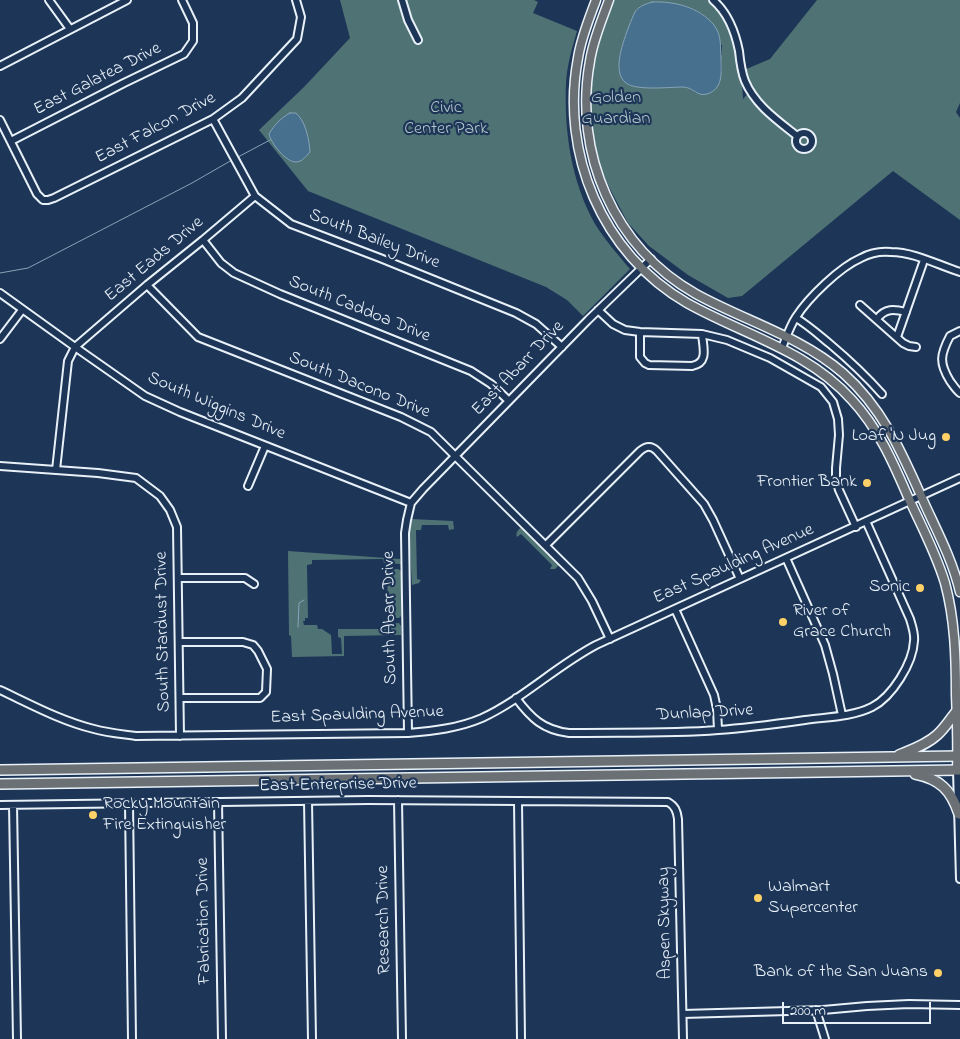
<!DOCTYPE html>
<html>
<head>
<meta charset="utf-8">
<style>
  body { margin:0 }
  #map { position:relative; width:960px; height:1039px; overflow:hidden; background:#1d3557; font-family:"Indie Flower",sans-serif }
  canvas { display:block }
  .scale { position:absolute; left:782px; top:1002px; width:149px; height:22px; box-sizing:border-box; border:2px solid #e8f1f8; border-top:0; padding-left:6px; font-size:15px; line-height:18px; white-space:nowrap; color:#e8f1f8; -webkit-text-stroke:4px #1d3557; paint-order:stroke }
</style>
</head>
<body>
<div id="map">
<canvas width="960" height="1039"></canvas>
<div class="scale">200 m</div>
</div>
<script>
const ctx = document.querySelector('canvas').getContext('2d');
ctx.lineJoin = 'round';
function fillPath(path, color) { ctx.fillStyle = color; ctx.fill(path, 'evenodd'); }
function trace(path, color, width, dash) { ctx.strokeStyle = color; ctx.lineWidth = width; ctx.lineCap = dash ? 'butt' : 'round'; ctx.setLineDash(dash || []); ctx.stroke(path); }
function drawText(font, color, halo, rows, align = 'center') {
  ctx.font = font + ' "Indie Flower",sans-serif'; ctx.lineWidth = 4.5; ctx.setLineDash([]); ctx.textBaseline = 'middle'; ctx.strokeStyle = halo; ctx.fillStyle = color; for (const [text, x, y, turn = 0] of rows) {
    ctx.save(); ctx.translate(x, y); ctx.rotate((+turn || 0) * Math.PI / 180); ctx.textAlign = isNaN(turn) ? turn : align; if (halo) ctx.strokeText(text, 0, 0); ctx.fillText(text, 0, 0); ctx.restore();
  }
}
fillPath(new Path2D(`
  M340,0H534L538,2L533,13L577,31C572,48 567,66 566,83C564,131 571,181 595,224C605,240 618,255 630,269L583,316L567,300L546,287L308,191L259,130L304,87L350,38Z
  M613,0H708L719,9L726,19L731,30L742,82L743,99L750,91L744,70L770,59L817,0H960V103L956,112L960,118V220L893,171L742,296L728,298L688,275L649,246L628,223L611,191L600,167L595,143L588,100L591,65L599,33ZM690,8L702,14L714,26L722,46L721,58L722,71L696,93L688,87H646L628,85Z
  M411,519L453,521L454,529L449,530L448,525H422L421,530H416L417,579L421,580L419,583L412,585L409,533Z
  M523,526L560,564L555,569H550L552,565L521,534L517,537C515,532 519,529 523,526Z
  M288,551L400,559L401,564L384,563L383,559L312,560V564L307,565L308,618H305V621H303L304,625H317L318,629H322L331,635L332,654H342L341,638L338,637V629H387L388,624L399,623L401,626V635L344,636V656L292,657L291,636L289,635Z
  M387,569H398L401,571V616L399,618H388V614L390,613L388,612Z`), '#4f7375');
const water = new Path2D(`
  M652,2C674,1 699,7 714,25C722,36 720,46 721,58C721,71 724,89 707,94C697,97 693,87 683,87C670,87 636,91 626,83C611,72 624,40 629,26C631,21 633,16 635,12C639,6 646,4 652,2Z
  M290,113H296C306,122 309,139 310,152C306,156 303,161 297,162C286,163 271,143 269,134C274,125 281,118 290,113Z`);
fillPath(water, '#46708e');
trace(water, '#87a4b8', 1);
trace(new Path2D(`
  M238,157L270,140
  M0,273L28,268L192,183L232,160
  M298,627L299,603L304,600`), '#87a4b8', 1);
const minor = new Path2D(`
  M49,0L70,29
  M402,0L408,20L418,40
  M713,0C728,13 735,31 739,51C740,61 741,71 745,81C755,105 777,120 797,136
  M0,66L127,0
  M213,119L255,196L291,224L380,258L516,313L536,324L562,347
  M0,120L37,194L43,200H48L54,198L213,119L242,98L297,39L301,17L296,0
  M796 141a8 8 0 1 1 16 0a8 8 0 1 1-16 0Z
  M11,141L124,83L184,54L193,41V23L182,0
  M203,240L221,263L234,273L280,294L471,371L491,384L509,401
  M147,285L198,337L401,417L431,432L578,578L592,601L610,639
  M0,293L75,347L145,396L180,412L411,503
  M860,305L903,343L909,346L916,347
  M598,310L613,324L625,330L640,332L702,334L727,340L770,358L821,387L833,402L838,419L839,435L836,468V479L839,490L856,527
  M796,318C808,325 819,335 830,344C849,360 866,376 882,394
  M877,319C885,308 894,309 906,312
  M960,331L950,336C940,355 939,363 950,381C953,385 956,390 960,393
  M640,332V357L645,363L649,365L692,366C709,363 703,347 702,334
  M897,337L924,260
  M0,339L22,310
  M782,348C786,338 790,326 796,317C809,297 840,267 861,258C870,253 880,251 891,252C914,252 938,265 960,272
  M0,466L98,473L136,478L160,496L170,510L177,527L180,736
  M56,470L68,361L75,347L147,285L203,240L255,196
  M248,486L265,446
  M546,545L640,451C646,446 651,445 657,451L704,504L713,520L740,579
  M786,558L825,645L833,674L842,715
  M178,578H245L254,584
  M675,609L714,695L717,709L718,730
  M179,642H243L253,645L258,651L267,669L266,692L260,698H180
  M0,690C30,704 61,721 94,729C108,733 122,734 136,736L408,733C433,731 459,728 482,718C523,699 556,666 596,645L960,478
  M516,698C531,718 543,730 569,733C618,732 668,734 718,730C747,728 776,724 805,720C826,717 852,717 872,707C892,697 913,663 914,641C915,634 912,626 910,619L866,521
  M408,733L405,533L407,520L411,503L423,489L588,320L651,259
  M957,770L960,879
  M398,800L402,1039
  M308,801L312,1039
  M218,802L222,1039
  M518,802L521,1039
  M129,804L132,1039
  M0,805L368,800L668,802C675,806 677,811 678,819L683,1039
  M13,805L17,1039
  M816,1010L825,1039
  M683,1014L823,1010L867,1006L909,1004L960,1005`);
const major = new Path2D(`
  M596,0C589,19 581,38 578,58C560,153 602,254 687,303C744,335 807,350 852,400C878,428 893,462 908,497C921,525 936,553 945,583C955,620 956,658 956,695C957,720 958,745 957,770
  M609,0C602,20 593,40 590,61C573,153 614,248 696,294C745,321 800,336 843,373C885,410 904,458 926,507C939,535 953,562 960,592`);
const highway = new Path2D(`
  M899,755C911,750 926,745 937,735C945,728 950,719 957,711
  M0,770L960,756
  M915,774C940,779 951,790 959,814
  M0,784L960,770`);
trace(minor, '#e8f1f8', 10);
trace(major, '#e8f1f8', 11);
trace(highway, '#e8f1f8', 12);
trace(minor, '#1d3557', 6);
trace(major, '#6a7074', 8);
trace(highway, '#6a7074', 9);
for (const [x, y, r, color] of [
  [946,437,5,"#ffd166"],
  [867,483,5,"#ffd166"],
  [920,588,5,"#ffd166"],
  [783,622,5,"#ffd166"],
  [93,815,5,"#ffd166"],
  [758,898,5,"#ffd166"],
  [938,973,5,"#ffd166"]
]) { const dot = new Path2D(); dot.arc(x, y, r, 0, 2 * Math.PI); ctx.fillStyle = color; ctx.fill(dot); trace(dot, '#1d3557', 2); }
drawText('18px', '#e8f1f8', '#1d3557', [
  ["East Galatea Drive",98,80,-27],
  ["East Falcon Drive",156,129,-28],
  ["South Bailey Drive",374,240,21],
  ["East Eads Drive",155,260,-40],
  ["South Caddoa Drive",359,310,22],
  ["East Abarr Drive",519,369,-46],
  ["South Dacono Drive",359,386,22],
  ["South Wiggins Drive",216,407,23],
  ["East Spaulding Avenue",734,565,-24],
  ["South Abarr Drive",391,618,-91],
  ["South Stardust Drive",164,632,-91],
  ["Dunlap Drive",705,714,-3],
  ["East Spaulding Avenue",357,716,-2],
  ["East Enterprise Drive",338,786,-1],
  ["Research Drive",385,920,-91],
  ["Fabrication Drive",205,921,-91],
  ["Aspen Skyway",666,923,-91]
]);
drawText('18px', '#b2c5ca', '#1d3557', [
  ["Golden",616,99],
  ["Guardian",616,120],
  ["Civic",446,109],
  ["Center Park",446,130]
]);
drawText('18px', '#e8f1f8', '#1d3557', [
  ["Loaf 'N Jug",936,437],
  ["Frontier Bank",857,483],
  ["Sonic",910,588],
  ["River of",793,612,"left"],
  ["Grace Church",793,633,"left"],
  ["Rocky Mountain",103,805,"left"],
  ["Fire Extinguisher",103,826,"left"],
  ["Walmart",768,888,"left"],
  ["Supercenter",768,909,"left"],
  ["Bank of the San Juans",928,973]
], 'right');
</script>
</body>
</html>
